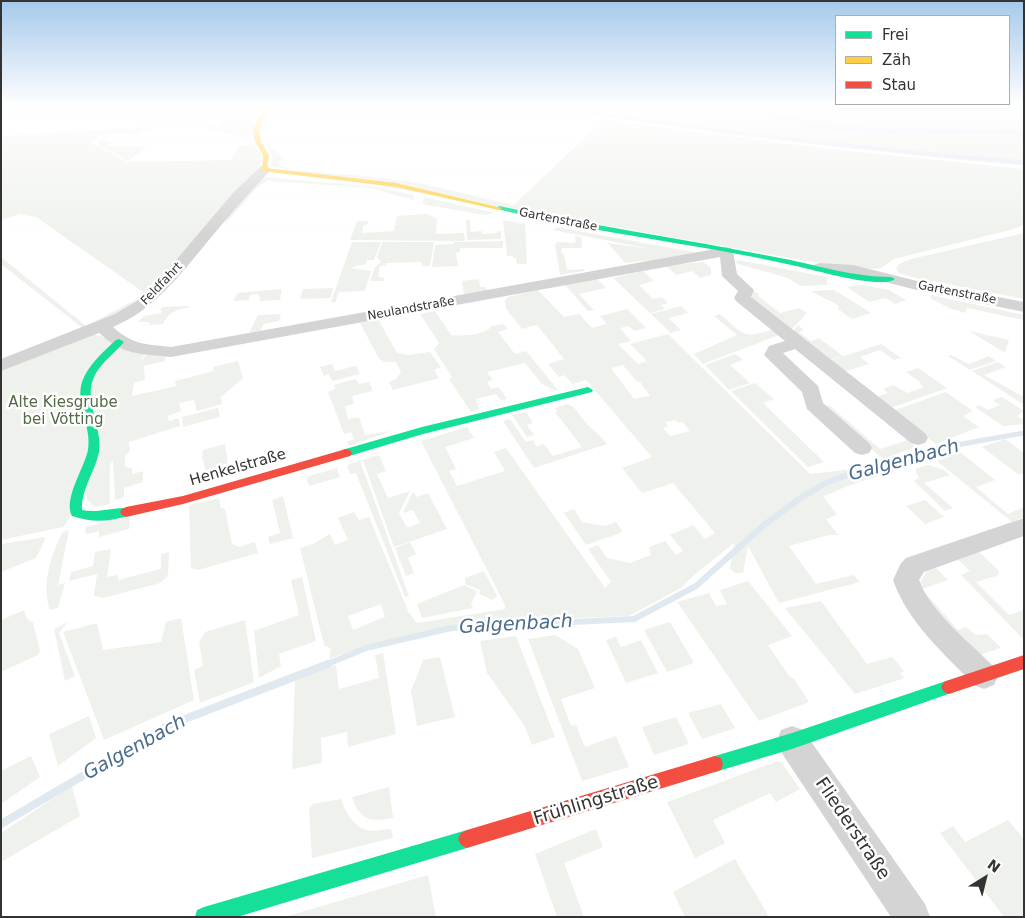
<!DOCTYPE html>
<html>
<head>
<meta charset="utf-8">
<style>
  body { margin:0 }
  #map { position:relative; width:1025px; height:918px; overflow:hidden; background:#fff; font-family:"DejaVu Sans",sans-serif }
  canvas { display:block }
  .frame { position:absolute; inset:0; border:2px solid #333; pointer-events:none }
  .legend { position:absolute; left:835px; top:15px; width:175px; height:90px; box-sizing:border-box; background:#fff; border:1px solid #adadad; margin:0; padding:6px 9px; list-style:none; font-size:15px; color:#333 }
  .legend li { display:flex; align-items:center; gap:10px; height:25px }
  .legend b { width:25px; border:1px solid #adadad }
  .north { position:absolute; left:960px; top:853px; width:50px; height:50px; -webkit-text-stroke:4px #fff; paint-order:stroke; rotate:36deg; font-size:14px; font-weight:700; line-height:20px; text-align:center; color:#333 }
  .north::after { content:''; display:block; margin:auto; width:18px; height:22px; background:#333; clip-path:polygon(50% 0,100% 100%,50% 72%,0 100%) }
</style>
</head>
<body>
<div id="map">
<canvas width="1025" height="918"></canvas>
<div class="frame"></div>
<ul class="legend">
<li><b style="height:6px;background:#16e098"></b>Frei</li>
<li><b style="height:6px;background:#ffcf43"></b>Zäh</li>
<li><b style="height:6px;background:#f24e42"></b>Stau</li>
</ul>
<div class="north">N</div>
</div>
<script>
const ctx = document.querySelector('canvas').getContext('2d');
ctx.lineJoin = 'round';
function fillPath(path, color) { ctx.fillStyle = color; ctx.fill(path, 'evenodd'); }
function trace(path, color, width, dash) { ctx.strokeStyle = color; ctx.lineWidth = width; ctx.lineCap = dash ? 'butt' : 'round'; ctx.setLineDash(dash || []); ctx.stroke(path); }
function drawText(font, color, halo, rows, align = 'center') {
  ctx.font = font + ' "DejaVu Sans",sans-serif'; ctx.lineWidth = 5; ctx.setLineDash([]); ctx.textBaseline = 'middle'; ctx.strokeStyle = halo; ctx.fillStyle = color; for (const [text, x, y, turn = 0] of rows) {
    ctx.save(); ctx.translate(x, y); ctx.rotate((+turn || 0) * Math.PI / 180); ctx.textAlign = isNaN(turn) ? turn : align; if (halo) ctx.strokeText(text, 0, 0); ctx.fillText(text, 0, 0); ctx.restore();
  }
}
fillPath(new Path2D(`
  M201,107H227L225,108L235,112L241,110L257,116L251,136L246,138L209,129L190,128L147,129L137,135L112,134L102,140L112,142L106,146L147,147L128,161L97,144L100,139L113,130L91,142L127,162L231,160L239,146L253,144L262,154L260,167L145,299L85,330L1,264V257L86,326L143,296V292L36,217L19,214L1,220V136L138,127H210L218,125L225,118Z
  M273,107H278C269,116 258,132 267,144C271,149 278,152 283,157L278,163L281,166L294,170L374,177L423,184L514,205L603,120L831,149L1024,169V225L1010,230L894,259L881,268L872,269L813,262L275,167L271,165L272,156L260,130Z
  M541,107L731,133L1024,166C862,151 701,133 541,107Z
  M566,107H738L793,124L823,130L882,134L1024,136V160C871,147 718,131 566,107Z
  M763,107H1024V129L863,127L814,122Z
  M268,177L375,187L414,195L415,198L412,200L371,188L267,181L258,187L224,225C235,207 246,184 268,177Z
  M424,197L495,213L484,215L422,204Z
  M427,214L437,219L436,234L464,233L465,241L350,240L357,221H368L367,225L363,226L362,233L394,231L397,216Z
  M466,220H470L471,232L482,231V234L497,233V231H501V239L467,240Z
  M503,220L525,224L527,264H517L516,258H513V256H507Z
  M557,227L698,253L627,265L649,260L625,263L608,243L651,249L553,230Z
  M1024,233V299L912,277L899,273L896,269L899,264L911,259Z
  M575,236L581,237L582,248H562L561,253L564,254L567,270L584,269V271L560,275L555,245L557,242L574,243L576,241Z
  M503,241V248H460V252L456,253L458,266L432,267L435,245L454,244V242Z
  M352,242H381L374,260H367L365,265H358L351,268L371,271L365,291L339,292L335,303L331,302Z
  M382,242H434L430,266H423L421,262L386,263V265L380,266L378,277L384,278V281H370L375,267L381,262L377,257Z
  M738,260L827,277V285L800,286L788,278L735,263Z
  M703,262L711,268V275L700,278L692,271L676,275L666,266Z
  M643,271L654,281L639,285L653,299L661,297L668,303L661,305L665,309L650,313L613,278Z
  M479,279L480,287H486L487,291L464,295L462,281Z
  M597,279L606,288L579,294L594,310L588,311L565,285Z
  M862,285L889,290L906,300L895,304L886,298L869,302L847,287Z
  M333,288L331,298L300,299L303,289Z
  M282,289L280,300L260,301L259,294L250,295L249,300L234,301L237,293Z
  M538,290L564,317L579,314L592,328L607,324L600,316L627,309L646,328L634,331L629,326L620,328L631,341L618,344L638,364L647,361L630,344L668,334L810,474L889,465L896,471C879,476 862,481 845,487C837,490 832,494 823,496L837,515L826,519L838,535H829L789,546L816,584L854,575L860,582L779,603L748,546L743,573H735L730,568L734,543L694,575L681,588L629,616L523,620L452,626L368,645L329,659L331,649L324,645L300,548L313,544L330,534L335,545L348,540L338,518L354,512L359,520L369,517L409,613L417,623L505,609V605L421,441L467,427L474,438L445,447L456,469L449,471L457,486L505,471L494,452L506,448L605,588L611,582L588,549L598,545L607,558L630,563L651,555L649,547L665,541L676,555L683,551L670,535L693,525L705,539L715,533L673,483L642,493L622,468L652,457L586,380L573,384L564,375L559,377L548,364L564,359L537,325L522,329L506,309L505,300L508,297ZM623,365L637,382H640L650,396L634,399L611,368ZM675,420L678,423L683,422L690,431L670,436L663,428L668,426L665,422ZM381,604L385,617L353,630L348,616Z
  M834,290C846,297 859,305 871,313L852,319L838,309L839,306C831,300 820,297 811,291Z
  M753,291L759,294L758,296L780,313L799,308L807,313L790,331L751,300Z
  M931,295L1024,315V320L967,308L966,313L951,309L930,298Z
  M190,306L188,308C177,309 168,312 163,324L149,325L150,322H138L144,316L162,313L160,309L163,307Z
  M681,306L688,313L669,318L681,330L671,333L651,314Z
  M435,311L451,335C463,336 484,336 492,326L504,324L508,329L498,332L515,354L526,351L558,390L556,391L542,384L525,363L487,372L493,380L487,382L491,389L499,387L507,399L501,400L496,394L476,399L479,409L471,412L449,379L452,377L434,349L439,343L420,314Z
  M281,314L279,321L264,324L260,331L249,333L258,315Z
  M720,314C744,334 741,340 773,329L779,335L703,364L694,354L737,335L714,316Z
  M378,319L397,353L408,355L430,352L441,367L434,370L439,378L393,390L389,382L396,379L401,372L396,362H385L379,359L360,323Z
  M798,325L804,330L799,332L811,341L819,338L843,356L828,360L792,332Z
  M969,331L1009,340L1005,353Z
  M90,334L101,336L136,352L145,354L138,363L147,354L165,356V361L144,366L145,380L134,383L132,396L176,386L175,381L214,371L213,367L238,361L243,378L221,397L222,404L197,411L194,400L179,403L181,411L168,416L169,421L179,418L180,426L129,442L130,451L125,456V467L132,468V474L143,471V482L124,488V498L115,500L113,460L110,465V504L95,507L87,499V495L63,527L1,540V369Z
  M881,344L901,358L894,360L880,350L860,357L869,364L843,372L828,361Z
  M735,354L743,360L730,365L750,383L729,390L705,365Z
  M951,355L969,364L989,356L996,361L970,370L948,356Z
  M998,362L1006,367L984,375L1024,397V405L972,371Z
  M332,364L335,371L356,366L360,374L332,381L329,374L324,376L320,367Z
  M918,368L947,388L888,409L874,398L888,393L883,389L893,385L908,393L924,387L919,383L920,382L906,372Z
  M356,379L359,384L369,382L373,391L352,396L354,404L345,406L348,419L359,417L365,435L391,431L349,446L347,442L354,439L351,432L344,434L328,392L335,389L334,385Z
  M755,383L774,399L763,403L824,462L808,467L731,391Z
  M946,392L973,411L963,416L979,427L936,444L893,411Z
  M1002,397L1024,411L1017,416L1024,420V424L1003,426L975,407L979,405L988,410L1000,405L993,400Z
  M567,404C576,406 580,417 587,424C594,431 601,436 607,444L534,468L503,421L510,419L526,442L533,440L537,447L544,444L553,456L582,447L555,412L557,411L555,408Z
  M829,405L880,449L908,440L916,447L883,459L823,407Z
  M218,408L220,417L183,427L182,417Z
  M526,412L533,423L527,425L534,435L527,437L512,415Z
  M1005,439L1024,453V473L1019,475L982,447Z
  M225,444L228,463L212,468L214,478L208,479L202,457L203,450Z
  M960,452L995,480L976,487L1008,514L1024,507V517L1012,522L937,461Z
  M379,455L386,471L377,474L388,498L410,491L399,513L406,526L409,527L420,523L413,510L403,513L412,493L414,492L417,497L428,493L447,529L394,547L363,460Z
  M360,461L409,596L405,597L356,473L350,474L347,465Z
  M928,465L944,470L950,475L924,483L953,508L945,511L914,481L919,478L915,469Z
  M337,468L340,477L309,486L306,477Z
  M283,496L293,538L270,544L268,537L280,533L272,500Z
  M219,498L221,508L225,509L232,544L239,547L255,542L258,553L198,570L191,568L189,505Z
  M925,500L944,517L925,524L906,506Z
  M574,509L582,522L604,526L616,522L623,532L586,545L564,513Z
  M130,515L129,529L99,537V531L88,534L85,533L86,527Z
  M69,530L58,585L65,583L58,608L50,610C41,586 51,553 63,532Z
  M46,537L36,558L1,572V544Z
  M410,542L416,554L408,558L414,573L406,576L395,548Z
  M111,549L107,577L118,575V580L161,569V554L169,552L168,576L160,583L103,598L94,596L97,574L69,581L71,572L93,566L95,552Z
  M979,552L998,570L999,575L976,582L1009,615L1024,610V640L961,575L970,571L958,560Z
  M936,568L948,580L922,589L958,630L966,627L976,635L987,634L1001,648L979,655C954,639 930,614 919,585L926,572Z
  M484,571L497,596L492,600L479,594L480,590L465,584V578Z
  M302,577L316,641L279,654L281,666L259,678L254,631L299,615L291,580Z
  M748,581L792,636L768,645L789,676L794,679L809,702L759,721L677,602L709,593L716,606L727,604L720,590Z
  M464,585L477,591L471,604L473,608L422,618L417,604Z
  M821,601L867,664L892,657L904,671L900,673L905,678L855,694L785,608Z
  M24,610L27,619L33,623L40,650L38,655L1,672V620Z
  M181,618L194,700L104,740L63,632L97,623L103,650L161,642L166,622Z
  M245,620L254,682L200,703L194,670L203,666L199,642L205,632Z
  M68,622L59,633L75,676L65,681L54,629Z
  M670,622L694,663L667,672L644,630Z
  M555,635L578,649L595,688L561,699L571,726L576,725L585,747L616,736L629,767L582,781L528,639Z
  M516,636L555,737L532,745L524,725L487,673L480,641Z
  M616,637L621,647L641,640L658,673L626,683L606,640Z
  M383,653L396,734L348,747L347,732L321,738L322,763L292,769L295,681L336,665L339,689L379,678L375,655Z
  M440,657L455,717L417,726L411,691L423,660Z
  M721,704L735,728L702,739L688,713Z
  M89,716L96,738L58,766L49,734Z
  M676,717L689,744L654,755L642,727Z
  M31,756L40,777L1,804V771Z
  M778,761L782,763L800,789L776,802L770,793L713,820L725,843L695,858L667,802Z
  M72,786L80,816L1,862V833Z
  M389,787L393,818C370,822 360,821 352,797Z
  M341,799C345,811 353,826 366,830C373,832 384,829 391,829L393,838L312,858L309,809L313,804Z
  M1008,820L1024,839V917H1004L940,833L953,826L965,842Z
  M596,829L603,847L564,863L584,917H557L535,854Z
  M735,859L769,917H685L673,892Z
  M428,875L436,917H284Z`), '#eff2ec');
fillPath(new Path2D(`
  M547,107H566C718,131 871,147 1024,160V165C864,151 705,133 547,107Z
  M738,107H763L814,122L863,127L1023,129L1024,136C957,132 890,138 824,130C794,127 766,116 738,107Z`), '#e0e8f0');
trace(new Path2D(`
  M867,469C917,451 971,442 1024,433`), '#e0e8f0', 5);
trace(new Path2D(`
  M325,665L366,648L451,628L634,619L696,586L764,525L802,497L828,482L870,467`), '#e0e8f0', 6);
trace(new Path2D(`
  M1,824L169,725L328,664`), '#e0e8f0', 8);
fillPath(new Path2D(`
  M264,166L268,167L270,170L268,173C247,195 227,218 208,241C180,275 154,310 113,327C133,345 145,344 171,347L726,247L731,248L733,251L737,274L754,290L751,297L925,433L928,438L925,443L918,445L911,443L795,349L783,353L818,386L823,403L869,443L872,448L869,453L862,455L855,453L807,409L802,392L764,355L769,346L785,341L736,301L734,298L738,291L722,276L720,257L171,357C140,354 123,355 99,333L1,371V359L115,314L137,301L160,279L233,193L260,167Z
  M819,263L853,265L921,282L1024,302V312L921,291L853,274L814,271L811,268L814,265Z
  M1024,518V536L924,572L919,580C931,613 970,642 994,667L998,676L994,685L984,689L974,685C944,653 908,623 893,580L901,563L906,558Z
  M792,726L803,730L925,904L930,917H891L781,752L777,741L781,730Z`), '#d4d4d4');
fillPath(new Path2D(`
  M499,206C591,225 683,239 775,257C814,264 851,277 891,277L895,279C884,288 832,275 817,271C712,245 603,235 497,209L496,208Z
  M119,339L124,342C115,353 103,361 96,373C81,398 103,425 99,452C95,472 81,489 82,510C99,514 120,505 130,509L132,512L130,515C110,522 92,523 72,516C63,499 84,469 88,450C92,427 75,404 82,382C88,365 103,352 116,340Z
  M588,387L593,390L592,392L423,434L346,457L340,453L342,450L422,427Z
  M949,680L954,682L957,687L954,692L792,749L715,772L709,770L707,764L709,758L715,756L792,733Z
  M467,830L473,833L476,839L473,845L467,848L237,917H195L197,910L204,907Z`), '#16e098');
fillPath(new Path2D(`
  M266,107H271L263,120L259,131L261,142L269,155L267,168L396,183L502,208L499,210L396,187L262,171L263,155L255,142L253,131L257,120Z`), '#ffcf43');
fillPath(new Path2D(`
  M346,449L350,450L352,453L350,456L183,504L126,517L122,515L120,512L122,509L126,507L183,496Z
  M1024,655V669L949,694L944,692L941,687L944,682L949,680Z
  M715,756L721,758L723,764L721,770L715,772L467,848L461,845L458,839L461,833L467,830Z`), '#f24e42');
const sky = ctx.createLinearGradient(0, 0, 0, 236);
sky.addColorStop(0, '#a5c9eb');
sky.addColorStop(0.45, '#fff');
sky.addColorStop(1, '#ffffff00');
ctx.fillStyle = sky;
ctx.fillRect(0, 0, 1025, 236);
drawText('12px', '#333', '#fff', [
  ["Gartenstraße",558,220,11],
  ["Feldfahrt",162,284,-46],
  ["Gartenstraße",957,293,11],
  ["Neulandstraße",411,309,-10]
]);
drawText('15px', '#526a45', '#fff', [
  ["Alte Kiesgrube",63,403],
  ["bei Vötting",63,420]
]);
drawText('15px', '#333', '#fff', [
  ["Henkelstraße",238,468,-16]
]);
drawText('18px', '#333', '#fff', [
  ["Frühlingstraße",596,801,-17],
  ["Fliederstraße",852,829,56]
]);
drawText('italic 19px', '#496b8d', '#fff', [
  ["Galgenbach",904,461,-15],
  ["Galgenbach",516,625,-3],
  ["Galgenbach",135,748,-29]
]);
</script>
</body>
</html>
